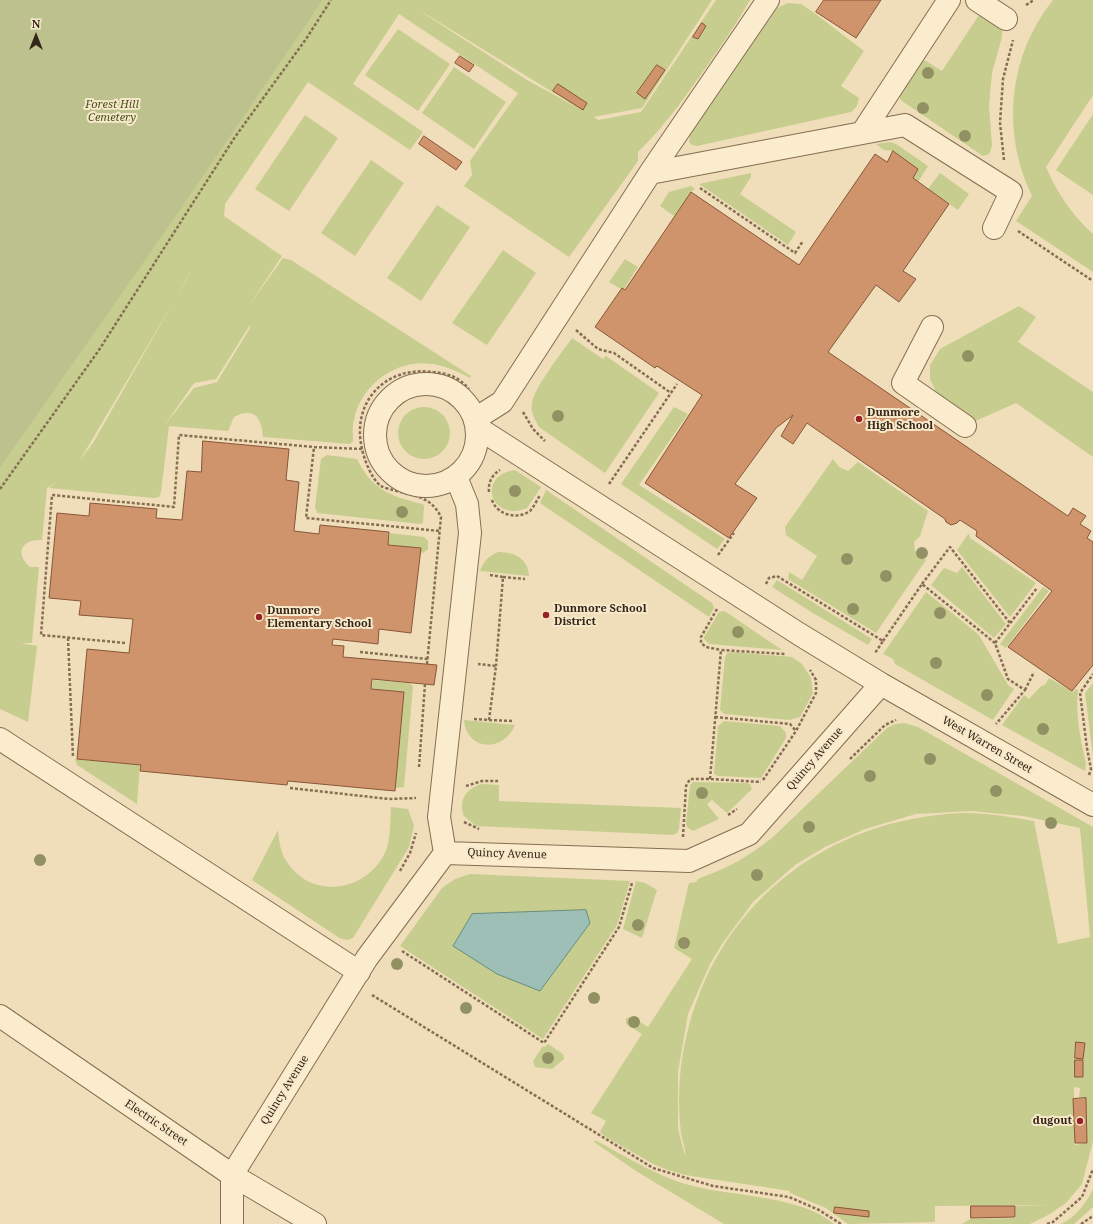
<!DOCTYPE html>
<html>
<head>
<meta charset="utf-8">
<style>
  body { margin:0 }
  #map { position:relative; width:1093px; height:1224px; overflow:hidden; background:#efdeb9; font-family:"Noto Serif",serif }
  canvas { display:block }
  .north { position:absolute; left:16px; top:16px; width:40px; height:40px; -webkit-text-stroke:3px #f7e8c9; paint-order:stroke; rotate:0deg; font-size:11px; font-weight:700; line-height:16px; text-align:center; color:#342619 }
  .north::after { content:''; display:block; margin:auto; width:14px; height:18px; background:#342619; clip-path:polygon(50% 0,100% 100%,50% 72%,0 100%) }
</style>
</head>
<body>
<div id="map">
<canvas width="1093" height="1224"></canvas>
<div class="north">N</div>
</div>
<script>
const ctx = document.querySelector('canvas').getContext('2d');
ctx.lineJoin = 'round';
function fillPath(path, color) { ctx.fillStyle = color; ctx.fill(path, 'evenodd'); }
function trace(path, color, width, dash) { ctx.strokeStyle = color; ctx.lineWidth = width; ctx.lineCap = dash ? 'butt' : 'round'; ctx.setLineDash(dash || []); ctx.stroke(path); }
function drawText(font, color, halo, rows, align = 'center') {
  ctx.font = font + ' "Noto Serif",serif'; ctx.lineWidth = 4; ctx.setLineDash([]); ctx.textBaseline = 'middle'; ctx.strokeStyle = halo; ctx.fillStyle = color; for (const [text, x, y, turn = 0] of rows) {
    ctx.save(); ctx.translate(x, y); ctx.rotate((+turn || 0) * Math.PI / 180); ctx.textAlign = isNaN(turn) ? turn : align; if (halo) ctx.strokeText(text, 0, 0); ctx.fillText(text, 0, 0); ctx.restore();
  }
}
fillPath(new Path2D(`
  M323,0H712L642,108L594,117L598,120L641,112L716,0H750C737,23 722,44 707,66C685,97 665,126 638,152V161L569,257L464,186L472,175L470,161L518,93L399,14L353,84L423,132L410,150L308,82L225,204L224,216L282,256L248,307L283,258L291,260L471,376L470,378C459,372 446,366 433,364C397,358 361,384 354,420C352,426 353,434 353,441L350,444L263,437C262,417 253,406 234,417L228,431L169,426L161,492L159,497L153,498L49,488L56,482L47,488L42,540C22,539 14,553 30,567H39L32,643H21L37,646L28,722L0,709V468ZM423,13H424L580,109L527,80ZM190,273L93,443L80,460L190,274ZM250,325V328L217,382L194,388L164,426L194,383L216,379Z
  M1053,0H1093V95L1046,167C1057,193 1072,215 1093,234V272L1016,221L1032,196C1001,132 1008,56 1053,0Z
  M788,3L801,4L813,12L864,51L841,86L859,98L857,106L851,112L697,146L692,145L689,142L690,134L777,8Z
  M979,15L1002,30V37L992,73L989,106L992,146L989,154L983,156L902,101L898,96L921,61H926L942,71Z
  M398,29L450,64L418,111L365,75Z
  M454,67L506,102L474,149L422,113Z
  M1093,114V195L1056,170Z
  M305,115L338,138L289,211L255,189Z
  M890,142L896,144L928,166L918,182L913,178L918,169L893,151L884,150L876,144Z
  M371,160L404,183L355,256L321,233Z
  M751,173V177L740,194L796,232L788,245L699,184Z
  M940,173L969,194L958,210L928,189Z
  M691,186L695,189L691,192L674,216L660,206L669,192Z
  M437,205L470,227L421,301L387,278Z
  M503,250L536,273L487,345L452,323Z
  M625,259L638,267L624,289L619,288L609,282Z
  M1019,306L1036,317L1018,342L1093,392V457L1016,403L973,422L936,392L930,379V365L940,349Z
  M572,338L603,359L606,356L659,393L605,473L539,427C535,420 530,411 532,403C535,386 561,354 572,338Z
  M398 433a26 26 0 1 1 52 0a26 26 0 1 1-52 0Z
  M674,407L688,414L639,485L725,539L717,549L621,484Z
  M327,455L357,459C371,489 391,497 423,504L424,507L423,523L420,524L317,513L315,507L321,459Z
  M833,459L839,467L848,471L858,462L928,511L920,536L914,542L915,551L926,560L876,633L788,579L789,572L802,580L817,556L786,535L785,527Z
  M515,470L541,487L527,508C491,523 476,475 515,470Z
  M546,490L712,603L714,608L709,617L540,503Z
  M390,533L424,537L428,541V549L423,553L420,552V548L388,545Z
  M969,533L970,538L1036,583L1010,617L957,550Z
  M498,552C514,552 528,558 529,576L480,571C483,561 489,556 498,552Z
  M962,567L1006,624L994,638L931,585L944,568L957,573Z
  M777,580L872,639L868,645L813,613L772,587Z
  M1043,587L1049,591L1006,648L1000,644Z
  M926,592L979,635L1008,685L1014,689L993,720L895,664L893,659L883,654Z
  M724,611L726,612L782,650L709,644L704,639V637L719,612Z
  M732,652L792,657L802,664L811,678L813,693L800,717L790,720L724,714L720,710L725,657L727,653Z
  M1049,678L1073,692L1076,689L1078,690C1075,716 1081,740 1086,764L1085,771L1002,725L1024,695L1029,699L1041,686L1045,685Z
  M373,680L409,683L413,686L404,787L395,788L404,692L372,689Z
  M1093,683V756L1085,693Z
  M464,720L515,725C503,753 467,751 464,720Z
  M724,721L780,726L786,733V738L761,778L718,776L714,774L718,726Z
  M904,723L918,727L1093,827V1141L1082,1184L1066,1203L1048,1215L1030,1224H962L970,1219L1016,1218V1206L1050,1205L935,1206V1222L848,1224L826,1208L790,1193V1191L685,1175L668,1170L653,1164L606,1137L600,1132L606,1121L591,1113L642,1034L626,1024V1018L632,1017L648,1027L692,959L674,948L689,883L696,882L698,879C730,867 746,858 773,837L887,728L895,724ZM971,811L1023,816L1080,828L1090,937L1058,944L1034,821C1005,816 976,811 947,814C819,825 717,908 687,1034C679,1065 677,1101 681,1133C682,1140 686,1149 685,1156L678,1129V1072L688,1014L710,964L722,944L753,902L795,865L825,847L865,829L916,814ZM1074,1087L1080,1088L1079,1098H1086L1087,1143L1075,1145V1156Z
  M75,759L140,765L137,804L77,765Z
  M693,782L747,783L750,784L752,789L727,813L712,800L707,804L719,819L693,831L687,827L686,823L690,785Z
  M481,784L499,785V801L681,808L679,829L677,833L673,835L476,826L464,816C458,801 466,789 481,784Z
  M391,807L408,809L414,826L409,847L353,938L348,940L341,939L252,880L278,830C279,839 280,849 284,857C306,899 362,895 384,855C391,842 390,822 391,807Z
  M470,874L630,881L617,925L543,1039L400,946L442,888L455,879Z
  M636,881L645,883L657,890L642,938L623,929Z
  M548,1044L563,1054L564,1059L552,1069L535,1067L533,1061L543,1046L545,1047Z
  M595,1140C627,1157 661,1179 697,1187C740,1197 800,1196 834,1224H724L636,1171L594,1142Z
  M1093,1189V1207L1074,1224H1061C1076,1217 1086,1203 1093,1189Z`), '#c7cd8e');
fillPath(new Path2D(`
  M0,0H323L166,230L0,468Z`), '#bcc18e');
const water = new Path2D(`
  M586,910L590,923L540,991L497,974L453,946L472,914Z`);
fillPath(water, '#9ebfb5');
trace(water, '#668d82', 1);
const building = new Path2D(`
  M824,0H881L856,38L816,12Z
  M702,23L706,26L698,39L693,37Z
  M460,56L474,65L469,72L455,63Z
  M657,65L665,70L645,99L637,93Z
  M558,84L587,103L583,110L553,91Z
  M424,136L462,162L456,170L419,144Z
  M893,151L918,169L913,178L949,204L903,271L916,279L899,302L876,285L828,352L1068,516L1073,508L1086,516L1080,524L1091,531L1087,538L1093,542V665L1072,691L1008,647L1052,591L976,536L977,531L960,520L957,523L951,525L946,522L945,519L807,423L793,444L781,436L793,415L776,428L735,484L757,498L729,538L645,483L702,395L657,366L655,368L595,327L622,288L625,290L691,192L799,265L875,154L887,162Z
  M203,441L289,449L286,480L299,482L294,531L319,534L320,525L389,532L388,545L421,548L411,633L379,629L378,644L333,639L332,645L344,646L343,657L437,665L434,685L372,679L371,689L404,692L395,791L288,781L287,785L140,771L141,765L77,759L87,649L129,653L133,619L79,615L81,601L49,598L57,513L89,516L90,503L157,509L156,518L182,520L187,471L201,472Z
  M1076,1042L1085,1043L1083,1059L1075,1058Z
  M1075,1060H1083V1077H1075Z
  M1086,1098L1087,1143H1075L1073,1099Z
  M971,1206H1015V1217L971,1218Z
  M835,1207L869,1211V1217L834,1213Z`);
fillPath(building, '#d0946d');
trace(building, '#865638', 1);
const minor = new Path2D(`
  M977,0L1006,19
  M862,133L949,0
  M650,173L905,125L1011,192L994,228
  M932,327L903,383L965,426
  M375 435a51 51 0 1 1 102 0a51 51 0 1 1-102 0Z
  M475,419L502,402L650,173L768,0
  M478,428L799,634L881,684L1093,805
  M0,739L359,972
  M445,853L439,817L470,533L467,504L456,477
  M0,1016L232,1175L315,1224
  M232,1175L367,958L445,853L689,861L749,834L881,684
  M232,1175V1224`);
trace(minor, '#866d53', 24);
trace(new Path2D(`
  M1026,5L1034,0
  M1004,160L1000,123L1003,79L1013,40
  M700,188L795,253L803,241
  M1018,231L1093,281
  M576,330L598,349L614,353L671,393
  M523,412L533,429L545,441
  M362,449L314,447L306,518L440,531
  M609,484L677,384
  M0,489L99,350L235,137L306,39L331,0
  M489,492C488,482 492,475 500,470
  M492,500C497,515 517,520 530,511C534,507 537,500 540,495
  M718,555L734,533
  M490,575L503,577L496,666
  M503,577L525,579
  M766,584L769,578L777,576L883,641L875,653
  M922,584L950,547L1010,623
  M717,609L701,637V643L706,647L721,650
  M68,638L73,757
  M883,641L922,584L995,643L1008,679L1025,690L996,724
  M125,643L41,635L52,495L174,507L179,435L314,447
  M995,643L1037,588
  M360,652L428,659
  M427,664L441,517C430,495 413,496 393,490C390,489 384,488 381,486C372,480 364,459 362,449C351,402 385,366 432,372C447,373 459,377 469,389
  M1025,690L1034,672
  M715,717L790,724L796,731
  M474,719L489,720L496,666L478,664
  M489,720L512,721
  M850,759L885,725L896,720
  M419,767L425,684
  M1089,775L1091,769L1087,748L1080,693L1093,674
  M710,779L721,650L785,654
  M763,780L796,731L816,693V680L810,670
  M466,786L482,781H498
  M290,788L389,799L416,798
  M728,815L737,809
  M464,822L479,829
  M683,837L686,786L690,779H710L761,782
  M400,871L410,853L416,833
  M402,951L544,1043L619,927L632,883
  M372,995L653,1168L713,1186L789,1197L819,1210L841,1224
  M1047,1224L1053,1222L1082,1197L1093,1169
  M1081,1224L1093,1216`), '#866d53', 2.5, [3, 2]);
trace(minor, '#faeccc', 22);
ctx.fillStyle = '#929164';
for (const [x, y] of [
  [928,73],
  [923,108],
  [965,136],
  [968,356],
  [558,416],
  [515,491],
  [402,512],
  [922,553],
  [847,559],
  [886,576],
  [853,609],
  [940,613],
  [738,632],
  [936,663],
  [987,695],
  [1043,729],
  [930,759],
  [870,776],
  [996,791],
  [702,793],
  [1051,823],
  [809,827],
  [40,860],
  [757,875],
  [638,925],
  [684,943],
  [397,964],
  [594,998],
  [466,1008],
  [634,1022],
  [548,1058]
]) { ctx.beginPath(); ctx.arc(x, y, 6, 0, 2 * Math.PI); ctx.fill(); }
for (const [x, y, r, color] of [
  [859,419,4,"#982124"],
  [546,615,4,"#982124"],
  [259,617,4,"#982124"],
  [1080,1121,4,"#982124"]
]) { const dot = new Path2D(); dot.arc(x, y, r, 0, 2 * Math.PI); ctx.fillStyle = color; ctx.fill(dot); trace(dot, '#f7e8c9', 1.5); }
drawText('italic 11px', '#46521f', '#f7e8c9', [
  ["Forest Hill",112,105],
  ["Cemetery",112,118]
]);
drawText('bold 11px', '#342619', '#f7e8c9', [
  ["Dunmore",867,413],
  ["High School",867,426],
  ["Dunmore School",554,609],
  ["District",554,622],
  ["Dunmore",267,611],
  ["Elementary School",267,624],
  ["dugout",1072,1121,"right"]
], 'left');
drawText('11px', '#342619', '#f7e8c9', [
  ["West Warren Street",987,745,30],
  ["Quincy Avenue",815,759,-49],
  ["Quincy Avenue",507,854,2],
  ["Quincy Avenue",285,1090,-58],
  ["Electric Street",156,1123,34]
]);
</script>
</body>
</html>
